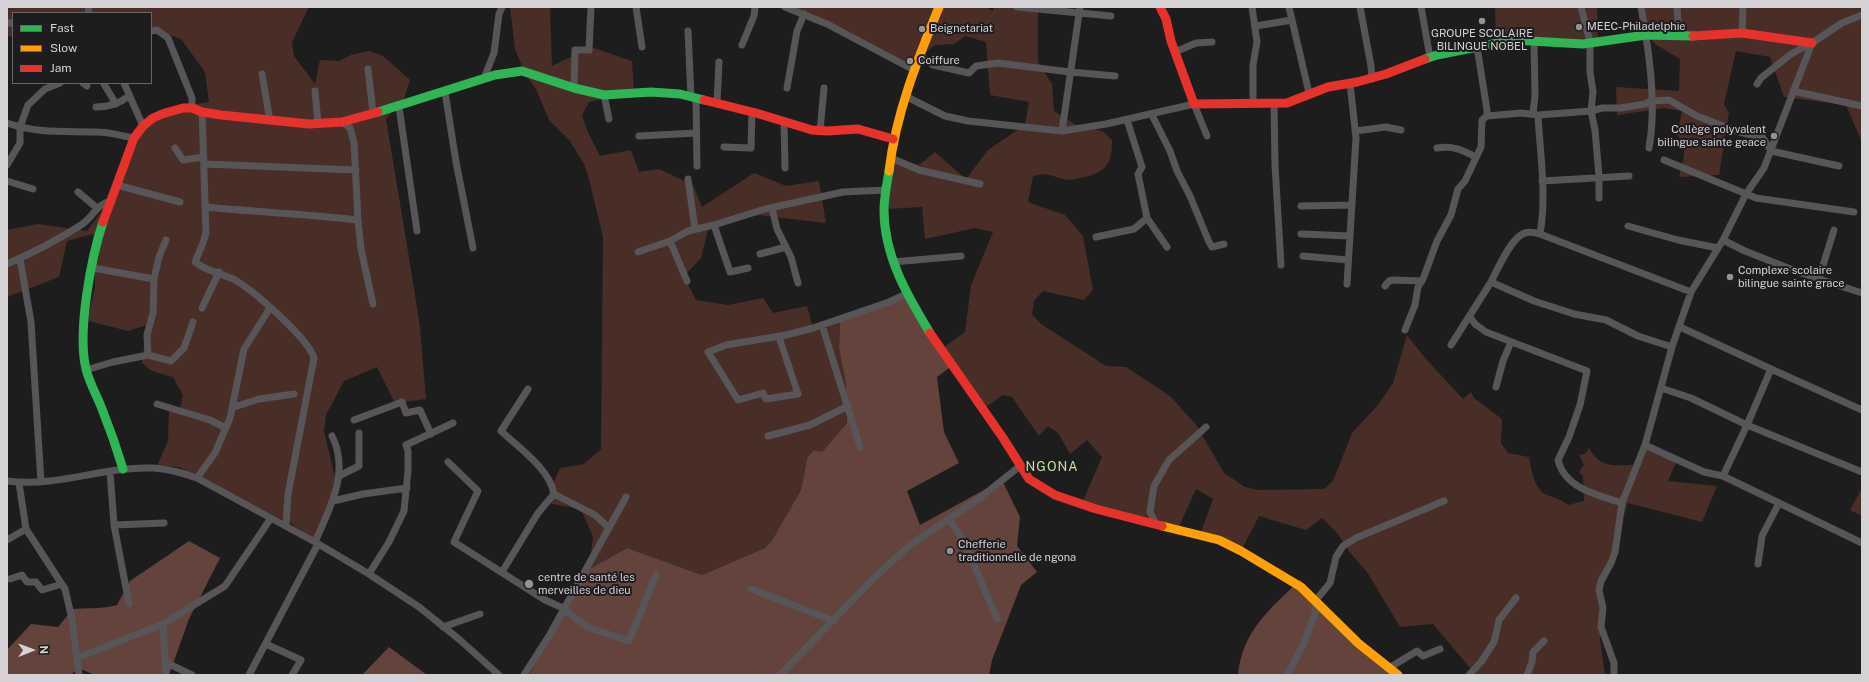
<!DOCTYPE html>
<html>
<head>
<meta charset="utf-8">
<style>
  body { margin:0 }
  #map { position:relative; width:1869px; height:682px; overflow:hidden; background:#1e1d1e; font-family:"Public Sans",sans-serif }
  canvas { display:block }
  .frame { position:absolute; inset:0; border:8px solid #d4d2d4; pointer-events:none }
  .legend { position:absolute; left:12px; top:12px; width:140px; height:72px; box-sizing:border-box; background:#1f1c1f; border:1px solid #676567; margin:0; padding:5px 7px; list-style:none; font-size:12px; color:#d4d2d4 }
  .legend li { display:flex; align-items:center; gap:8px; height:20px }
  .legend b { width:20px; border:1px solid #676567 }
  .north { position:absolute; left:12px; top:630px; width:40px; height:40px; -webkit-text-stroke:3px #1f1c1f; paint-order:stroke; rotate:89deg; font-size:11px; font-weight:700; line-height:16px; text-align:center; color:#d4d2d4 }
  .north::after { content:''; display:block; margin:auto; width:14px; height:18px; background:#d4d2d4; clip-path:polygon(50% 0,100% 100%,50% 72%,0 100%) }
</style>
</head>
<body>
<div id="map">
<canvas width="1869" height="682"></canvas>
<div class="frame"></div>
<ul class="legend">
<li><b style="height:5px;background:#30b455"></b>Fast</li>
<li><b style="height:5px;background:#ff9f0a"></b>Slow</li>
<li><b style="height:5px;background:#e5322d"></b>Jam</li>
</ul>
<div class="north">N</div>
</div>
<script>
const ctx = document.querySelector('canvas').getContext('2d');
ctx.lineJoin = 'round';
function fillPath(path, color) { ctx.fillStyle = color; ctx.fill(path, 'evenodd'); }
function trace(path, color, width, dash) { ctx.strokeStyle = color; ctx.lineWidth = width; ctx.lineCap = dash ? 'butt' : 'round'; ctx.setLineDash(dash || []); ctx.stroke(path); }
function drawText(font, color, halo, rows, align = 'center') {
  ctx.font = font + ' "Public Sans",sans-serif'; ctx.lineWidth = 4; ctx.setLineDash([]); ctx.textBaseline = 'middle'; ctx.strokeStyle = halo; ctx.fillStyle = color; for (const [text, x, y, turn = 0] of rows) {
    ctx.save(); ctx.translate(x, y); ctx.rotate((+turn || 0) * Math.PI / 180); ctx.textAlign = isNaN(turn) ? turn : align; if (halo) ctx.strokeText(text, 0, 0); ctx.fillText(text, 0, 0); ctx.restore();
  }
}
fillPath(new Path2D(`
  M7,7H309L292,42L294,56L315,84L320,60L339,61L351,55L369,51L383,56L410,80L404,99L386,119L413,282L420,327L426,399L395,403L377,367L344,381L326,415L324,431L336,482L318,542L286,520L281,519L179,467L157,466L168,441L169,411L179,413L183,395L173,377C162,374 148,372 142,362L147,325L128,331L89,321L88,317L95,287L93,234L67,241L59,277L7,297V230L38,224L87,231L110,200L143,121L165,108L209,102L205,72L181,39L151,28V13H13V37L7,36Z
  M510,7H551L550,9L552,66L591,47L632,61L634,92L589,102L582,115L587,130L600,156L631,150L639,172L659,169L693,185L702,207L754,173L786,186L819,181L826,223L758,215L735,220L708,230L701,258L684,276L696,300L728,305L763,298L773,313L807,306L813,328L840,319L839,348L846,384L847,423L822,452L807,457L801,490L771,542L765,548L702,575L627,548L589,569L593,537L581,509L552,504L551,488L560,468L584,464L601,449L603,237L589,179L584,164L570,141L549,120L536,89L526,75L515,49Z
  M787,7H986L993,11L994,7H1063L1062,13L1038,11V62L1052,84L1054,111L1076,125L1102,131L1112,140C1112,163 1107,172 1084,177C1079,178 1073,180 1069,180C1051,178 1052,171 1033,176L1028,202L1065,215L1083,236L1093,290L1084,300L1043,291L1034,301L1032,314L1041,324L1106,366L1126,367L1170,396L1197,426L1224,473L1245,487L1258,490L1324,489L1333,481L1352,433L1378,405L1393,383L1407,335L1425,358L1463,399L1471,392L1474,398L1502,419L1501,443L1508,453L1529,457C1531,468 1534,488 1545,494C1554,498 1561,499 1568,505L1584,501L1583,476L1579,472L1584,465L1579,455L1585,454L1589,448C1601,469 1613,465 1634,465L1639,450L1643,446L1677,460L1668,481L1717,486L1702,522L1628,503L1604,574L1600,640L1605,675H1466L1471,669L1433,624L1400,627L1367,572L1351,554L1338,534L1322,518L1306,530L1259,516L1241,551L1199,537L1213,499L1196,489L1177,531L1082,503L1102,457L1087,440L1070,454L1058,433L1048,426L1039,436L1012,397L1003,395L983,409L940,350L965,332L971,285L993,232L975,228L925,239L922,207L887,209L891,158L919,165L935,152L966,179L988,150L1025,125L1029,102L990,95L986,42L965,36L954,44L935,45L920,57L913,72L850,32Z
  M1495,7H1597L1598,41L1496,42Z
  M1644,7H1862V142L1846,105L1784,97L1770,57L1736,51L1724,104L1729,113L1719,175L1679,177C1683,160 1689,149 1677,135L1682,111L1664,108L1617,115L1616,87L1679,91L1680,59L1655,44L1646,33Z
  M1862,488V516L1850,510Z`), '#492d27');
fillPath(new Path2D(`
  M906,294L952,366L937,377L944,432L959,463L907,491L920,525L1002,480L1020,517L1017,546L1037,572L1021,585L992,660L989,675H529L589,569L627,548L702,575L765,548L771,542L801,490L807,458L814,450L822,452L847,423L846,384L839,348L840,319Z
  M189,541L220,558L189,619L169,675H95L78,668L71,675H7V650L31,624L58,627L73,609C88,608 102,609 117,605L130,581Z
  M1300,580L1355,638L1403,675H1238C1242,631 1270,609 1300,580Z
  M389,647L427,675H362Z`), '#63433c');
trace(new Path2D(`
  M636,7L642,47
  M785,7L827,24L914,70
  M1017,7L1111,16
  M1252,7L1257,42L1253,65V104
  M1289,7L1309,93
  M1360,7L1371,66L1372,79
  M1421,7L1430,57
  M1581,7L1590,42V72L1593,92L1591,111L1595,130L1599,176V198
  M1641,7C1649,51 1657,104 1649,148
  M1677,7L1679,35
  M88,13L89,7
  M7,22L13,24
  M1256,26L1292,20
  M151,31L157,30L168,38L192,98V108
  M688,31L691,97
  M1742,33L1743,7
  M742,45L754,16L755,7
  M1175,52L1196,43L1212,42
  M920,55L933,65L969,73L976,66L998,63L1070,72L1115,76
  M368,69L373,113
  M262,74L270,121
  M484,78L494,53L499,14L502,7
  M83,83L87,86
  M124,83L143,126
  M104,84L116,104
  M1757,84L1761,78L1791,54L1812,43L1842,23L1862,15
  M574,88L575,50H589L591,7
  M787,88L797,31L804,14
  M315,91L318,123
  M1793,91L1862,106
  M445,92L456,162L473,248
  M604,95L609,119
  M905,96L945,116L968,121L1062,131L1106,124L1194,104L1207,136
  M696,99L697,166
  M717,103L719,62
  M1274,104L1275,165L1281,265
  M96,107C108,107 119,104 129,96
  M399,107L417,231
  M202,112L206,233L203,243L195,262C206,271 223,274 235,280C254,291 308,338 314,358L288,494L286,525
  M1533,114L1535,96L1534,41
  M1152,115L1170,151L1177,171L1190,196L1209,242L1212,247L1224,244
  M1538,115C1540,154 1547,195 1540,234
  M1487,116L1521,113L1538,115L1591,111L1602,108H1621L1645,104L1651,101L1669,100L1697,116L1736,131L1763,138L1771,151L1839,166
  M1127,120L1142,167L1138,174L1147,218L1167,247
  M342,122L350,128L354,143L358,220L361,249L373,304
  M784,122L785,168
  M7,123C39,134 64,131 97,132C110,132 121,136 134,138
  M820,131L824,88
  M1062,131L1080,7
  M1355,131L1386,127L1401,130
  M639,136L696,133
  M724,147L751,148L752,112
  M175,148L183,160L204,157
  M1437,148C1453,145 1462,150 1476,157
  M891,158L919,170L980,184
  M1664,160L1756,198L1854,212
  M204,164L356,170
  M7,165L20,143V127L28,105L45,89L60,83
  M688,179L695,229
  M7,181L33,189
  M1542,181L1629,176
  M117,185L180,202
  M78,192L97,208
  M1301,206L1351,205
  M206,207C256,212 307,214 358,220
  M772,208L777,229L791,257L798,283
  M714,225L730,272L748,268
  M1628,226L1678,240L1718,248
  M1301,234L1350,236
  M1096,237L1134,229L1147,218
  M1723,240L1745,251L1798,272L1862,293
  M670,241L687,281
  M638,252L670,241L688,231L714,225L765,209L843,192L886,190
  M760,254L786,247
  M1303,256L1348,260
  M20,259L31,322L41,482
  M893,262L961,256
  M7,264C32,253 58,240 81,225C95,216 94,205 112,201
  M93,268L154,279
  M1819,278L1834,230
  M1347,284L1356,138L1350,83
  M1385,286L1389,281L1393,280L1422,281
  M202,308L219,272
  M1470,317L1475,324L1486,332L1587,371L1580,405L1569,437L1558,460C1565,489 1598,495 1622,503L1645,445L1704,472L1723,476L1862,543
  M822,325L860,447
  M1405,330L1415,305L1418,287L1423,279L1437,241L1451,215L1458,189L1465,181L1481,147L1482,120L1487,116V110L1477,47
  M779,337L798,394L766,399L763,393L738,400L708,352L726,345L786,335L813,328L889,302L906,294
  M1451,345L1491,282
  M1672,347L1638,336L1606,320L1574,314L1534,301L1491,282C1497,270 1512,236 1525,233C1530,231 1536,233 1540,234L1691,292
  M148,355L147,335L153,313L154,279L159,257L166,240
  M1771,369L1862,410
  M86,370L113,362L148,355L171,361L184,348L193,322
  M1496,387L1503,361L1511,342
  M1661,388L1691,398L1747,425L1771,369L1680,327
  M157,404L210,420L226,428
  M234,407L259,399L294,394
  M354,420L402,402L406,413L420,410L431,434
  M768,436L810,425L848,406
  M1645,445L1672,347L1691,292L1723,240L1746,194L1764,168L1812,43
  M448,462L478,491L454,542L545,600L563,608L587,627L629,641L656,575
  M110,471L114,525L129,604
  M339,476L359,466V433
  M1723,476L1747,425L1862,472
  M197,478L215,453L230,418L244,349L270,308
  M7,481C56,488 104,466 153,468C168,469 183,473 197,478L315,542L369,574L419,607L460,640L499,675
  M19,483L26,529L65,589L72,619L79,675
  M554,494L595,515L609,528
  M333,501L363,494L407,488
  M949,518L965,544L997,619
  M1156,524L1150,512L1154,486L1169,460L1206,427
  M114,525L164,523
  M7,540L26,529
  M315,542C330,508 350,472 332,436
  M1758,564L1762,536L1779,503
  M502,572L538,513L554,494C550,469 519,448 501,431L528,389
  M369,574L389,542L404,511L408,471V451L406,445L453,423
  M10,579L22,575L27,582H36L42,590L62,584
  M751,589L834,621
  M443,627L480,614
  M266,644L301,660L292,675
  M77,658L163,624
  M165,662L192,675
  M1389,668L1417,651L1423,656L1440,649
  M166,675L163,624L225,586L271,518
  M249,675L318,544
  M524,675L549,636L626,497
  M780,675L872,580L910,545L981,497L1020,466
  M1287,675L1303,645L1315,614L1316,600L1330,583L1336,557L1343,546L1356,538L1444,501
  M1469,675L1481,662L1494,642L1499,620L1516,598
  M1527,675L1532,662L1533,652L1544,641
  M1614,675V663L1601,627L1603,608L1599,590L1601,581L1611,563L1615,552L1622,503`), '#575557', 7);
trace(new Path2D(`
  M1425,59L1437,55L1513,40L1583,44L1646,35L1693,36
  M378,112L495,75L522,71L574,88L604,95L651,92L680,94L704,100
  M889,171C887,184 884,197 884,210C884,256 907,295 930,333
  M103,222C91,258 77,332 86,369C89,382 97,396 102,409C110,429 117,449 123,469`), '#30b455', 9);
trace(new Path2D(`
  M889,171C896,113 917,61 939,7
  M1162,526L1219,540L1241,551L1301,587L1358,643L1398,675`), '#ff9f0a', 9);
trace(new Path2D(`
  M1160,7L1166,19L1171,41L1194,104L1287,103L1328,87L1357,82L1386,74L1425,59
  M1693,36L1742,33L1812,43
  M704,100L756,113L812,130L827,131L858,129L893,139
  M103,222L134,138L143,126L153,118L162,114L183,108H192L202,112L221,115L309,124L342,122L378,112
  M930,333L1003,438L1029,479L1055,495L1096,509L1162,526`), '#e5322d', 9);
for (const [x, y, r, color] of [
  [1482,21,4,"#949394"],
  [1579,27,4,"#949394"],
  [922,29,4,"#949394"],
  [910,61,4,"#949394"],
  [1774,136,4,"#949394"],
  [1730,277,4,"#949394"],
  [950,551,4,"#949394"],
  [529,584,5,"#949394"]
]) { const dot = new Path2D(); dot.arc(x, y, r, 0, 2 * Math.PI); ctx.fillStyle = color; ctx.fill(dot); trace(dot, '#1f1c1f', 1.5); }
drawText('11px', '#d4d2d4', '#1f1c1f', [
  ["MEEC-Philadelphie",1587,27],
  ["Beignetariat",930,29],
  ["GROUPE SCOLAIRE",1482,34,"center"],
  ["BILINGUE NOBEL",1482,47,"center"],
  ["Coiffure",918,61],
  ["Collège polyvalent",1766,130,"right"],
  ["bilingue sainte geace",1766,143,"right"],
  ["Complexe scolaire",1738,271],
  ["bilingue sainte grace",1738,284],
  ["Chefferie",958,545],
  ["traditionnelle de ngona",958,558],
  ["centre de santé les",538,578],
  ["merveilles de dieu",538,591]
], 'left');
ctx.letterSpacing = '1px';
drawText('13px', '#bae29e', '#1f1c1f', [
  ["NGONA",1052,467]
]);
ctx.letterSpacing = '0px';
</script>
</body>
</html>
